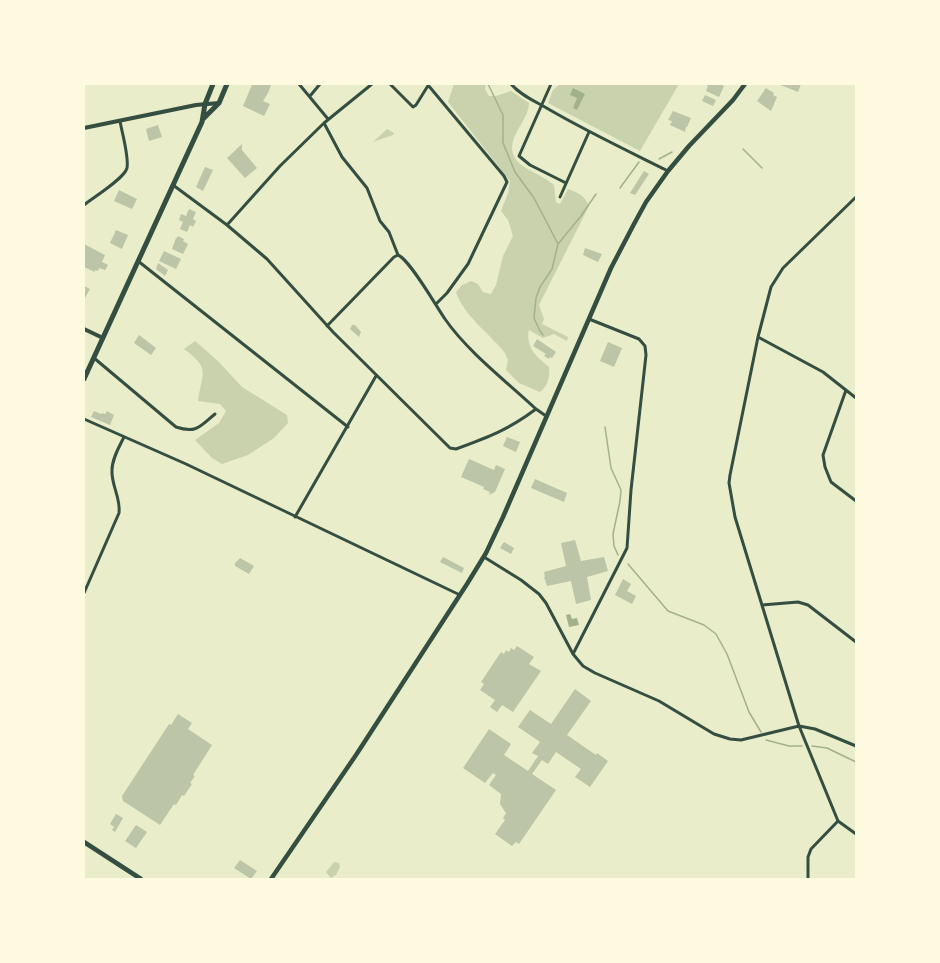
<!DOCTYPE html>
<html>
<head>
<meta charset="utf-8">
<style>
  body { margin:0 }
  #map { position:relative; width:940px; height:963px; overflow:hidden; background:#e9edc9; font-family:"Source Sans 3",sans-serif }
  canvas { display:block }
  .frame { position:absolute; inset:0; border:85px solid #fefae0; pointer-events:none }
</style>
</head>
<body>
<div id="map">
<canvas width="940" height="963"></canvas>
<div class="frame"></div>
</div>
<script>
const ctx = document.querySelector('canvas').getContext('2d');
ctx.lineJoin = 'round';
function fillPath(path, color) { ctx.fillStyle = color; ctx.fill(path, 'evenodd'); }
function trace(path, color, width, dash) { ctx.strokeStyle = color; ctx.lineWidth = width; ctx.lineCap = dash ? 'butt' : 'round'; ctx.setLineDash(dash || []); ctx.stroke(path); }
fillPath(new Path2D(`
  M454,84H486L485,89L489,96H496L511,91L529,103C529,122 501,141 517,161C525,170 544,176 554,185L556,202L560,204L568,189C579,193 585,196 589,206L539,305L544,319L542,324L568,337L567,341L554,334L543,338L529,330C525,347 537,357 549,367C550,378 548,385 540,392L519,383L506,370L508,360L505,353C489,333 464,316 456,292L462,285L471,281L478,284L483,292L491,294L496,285L503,256L513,236L508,220L501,211L508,193L510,181L448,102Z
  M560,84H679L640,151L548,103L553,90Z
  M387,129L394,133L393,135L373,142Z
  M195,341L218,361L242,387L287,415L288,423L274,438L248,455L222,464L212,458L195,440L219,423L226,411L220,404L198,401C202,372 211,369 184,349Z
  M334,862L339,863L340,867L336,875L331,878L326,872Z`), '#cad2ad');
fillPath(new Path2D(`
  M573,88L585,94L577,110L573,108L577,98L570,95Z
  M570,614L572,619L577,618L579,625L569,627L566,615Z`), '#a3b18a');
trace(new Path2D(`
  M488,84L503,115V143L515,172L534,198L558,244
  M743,149L762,168
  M659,159L672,152
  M620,188L639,162
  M543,335L540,331L534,318L536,298L540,287L552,269L558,244L581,216L596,194
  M605,427L611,468L621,490L620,501L613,534L614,546L618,555
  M628,564L668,611L704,625L716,634L727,654L749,712L761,732
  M766,740L789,746H802
  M812,746L827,748L856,762`), '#a3b18a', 1.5);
fillPath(new Path2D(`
  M269,84L271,85L268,93L263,101L270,104L264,116L243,106L252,85Z
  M704,84H719L724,86L719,97L706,91L708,86Z
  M778,84H801L798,92Z
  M766,88L774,93L773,95L777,97L771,111L757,101Z
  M705,95L716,100L713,106L702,101Z
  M673,111L691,118L687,127H686L685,132L670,125L672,121L668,120Z
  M158,125L162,137L149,141L146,129Z
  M242,144V150L257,168L245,178L227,158Z
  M205,167L213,170L203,191L196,187Z
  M644,171L649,174L635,195L630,193Z
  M119,190L137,199L132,209L114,201Z
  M189,209L196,212L193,219L196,221L193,227L190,225L187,232L180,229L183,222L179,220L181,214L186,216Z
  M116,230L128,235L122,249L110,243Z
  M178,236L184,239L183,241L188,244L183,254L172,249L176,238H177Z
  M84,244L105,255L102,262L108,265L105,270L99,268L98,271L95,270V272L84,267Z
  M585,248L602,254L598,262L583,255Z
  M164,251L181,259L176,269L159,261Z
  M158,263L168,270L165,276L156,269Z
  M84,286L90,289L84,300Z
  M352,325H355L361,332L359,337L350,329Z
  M139,335L156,348L151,355L134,343Z
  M537,339L556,352L552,358L550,357L549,359L544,356L546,354L533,346Z
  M608,342L622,348L614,367L600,361Z
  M94,411L101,414L102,413L105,414L107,411L114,415L110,425L91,417Z
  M507,437L520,442L516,452L503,446Z
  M469,459L494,470L496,465L505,469L495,492L489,495L490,492L483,489L484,487L461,477Z
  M535,479L567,493L564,502L531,488Z
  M575,540L581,561L604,557L608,571L587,577L591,600L576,604L571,581L547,586L544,577H545L544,572L566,566L561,543Z
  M504,542L514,548L511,554L500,548Z
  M443,557L464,568L462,573L440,562Z
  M240,558L254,566L249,574L235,566V563Z
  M623,579L631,584L627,591L636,596L632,604L615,595Z
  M517,646L534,657L529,664L541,671L513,712L502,705L497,712L490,707L495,700L480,690L484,684L481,682L501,652L504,654L506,650L509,652L511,648L514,650Z
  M575,689L591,701L567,735L596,755L597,753L608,761L590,787L575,777L581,769L556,752L548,764L542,760L532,774L556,790L519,844L516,842L512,846L495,834L505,820L503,818L506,813L500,804L501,794L489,785L496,775L493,773L485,783L463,768L489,729L511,744L504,755L528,771L538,756L532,753L540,742L518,727L530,710L551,724Z
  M178,714L192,723L188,729L212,745L193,775L195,776L190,783L192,784L184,796L182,795L176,805L174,804L160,825L123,801L122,796L169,724L171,725Z
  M116,814L123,818L115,832L112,830L114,827L110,824Z
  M136,825L147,832L136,848L125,841Z
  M240,860L257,871L251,879L234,868Z`), '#bcc5a7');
trace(new Path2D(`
  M299,84L328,119
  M390,84L413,107L416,105L429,84
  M511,84C521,96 537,102 550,110C588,132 628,151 668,171
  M551,84L519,156L530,165L566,183
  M428,85L504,176L507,182L468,264L447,293L436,304
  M310,96L320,84
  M324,123L342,157L367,188L380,221L389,232L398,255
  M173,185L227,225L267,259L333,332L450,448L456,449C489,437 508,430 536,409
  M560,197L589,132
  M856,197L783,268L771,287L758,337L730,475L729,483L735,517L799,726L838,821L856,834
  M84,205C94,197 124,179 127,168C129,156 122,133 120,121
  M227,225L280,166L324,123L372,84
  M398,255C410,260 436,306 445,319C467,351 507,382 536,409L546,416
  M138,261L348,427
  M327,326L394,257L398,255
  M758,337L823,372L856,398
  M94,358L176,427C197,434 200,426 215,414
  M846,390L823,455L825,467L831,482L856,501
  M84,419L186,464L460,595
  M295,517L376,376
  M484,557L521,580L539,594L546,603L573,654L583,666L595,673L659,701L714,734L730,739L741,740L799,726L815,729L856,746
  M84,593L119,513C121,498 111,485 112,470C112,459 119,447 124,437
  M762,605L798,602L808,605L856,642
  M573,654L627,548L631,490L646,355L645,346L639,339L589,319
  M808,879V857L811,849L838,821`), '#344e41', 3);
trace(new Path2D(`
  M84,128L196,105L219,103
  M84,329L103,338`), '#344e41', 4);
trace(new Path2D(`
  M84,842L141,879
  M271,879L356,755L467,584L486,553L503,517L611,268L634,224L646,202L668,171L689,146L733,100L745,84`), '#344e41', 4.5);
trace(new Path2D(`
  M203,119L219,103L227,84
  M84,379L202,122L205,104L213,84`), '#344e41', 5);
</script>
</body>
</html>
